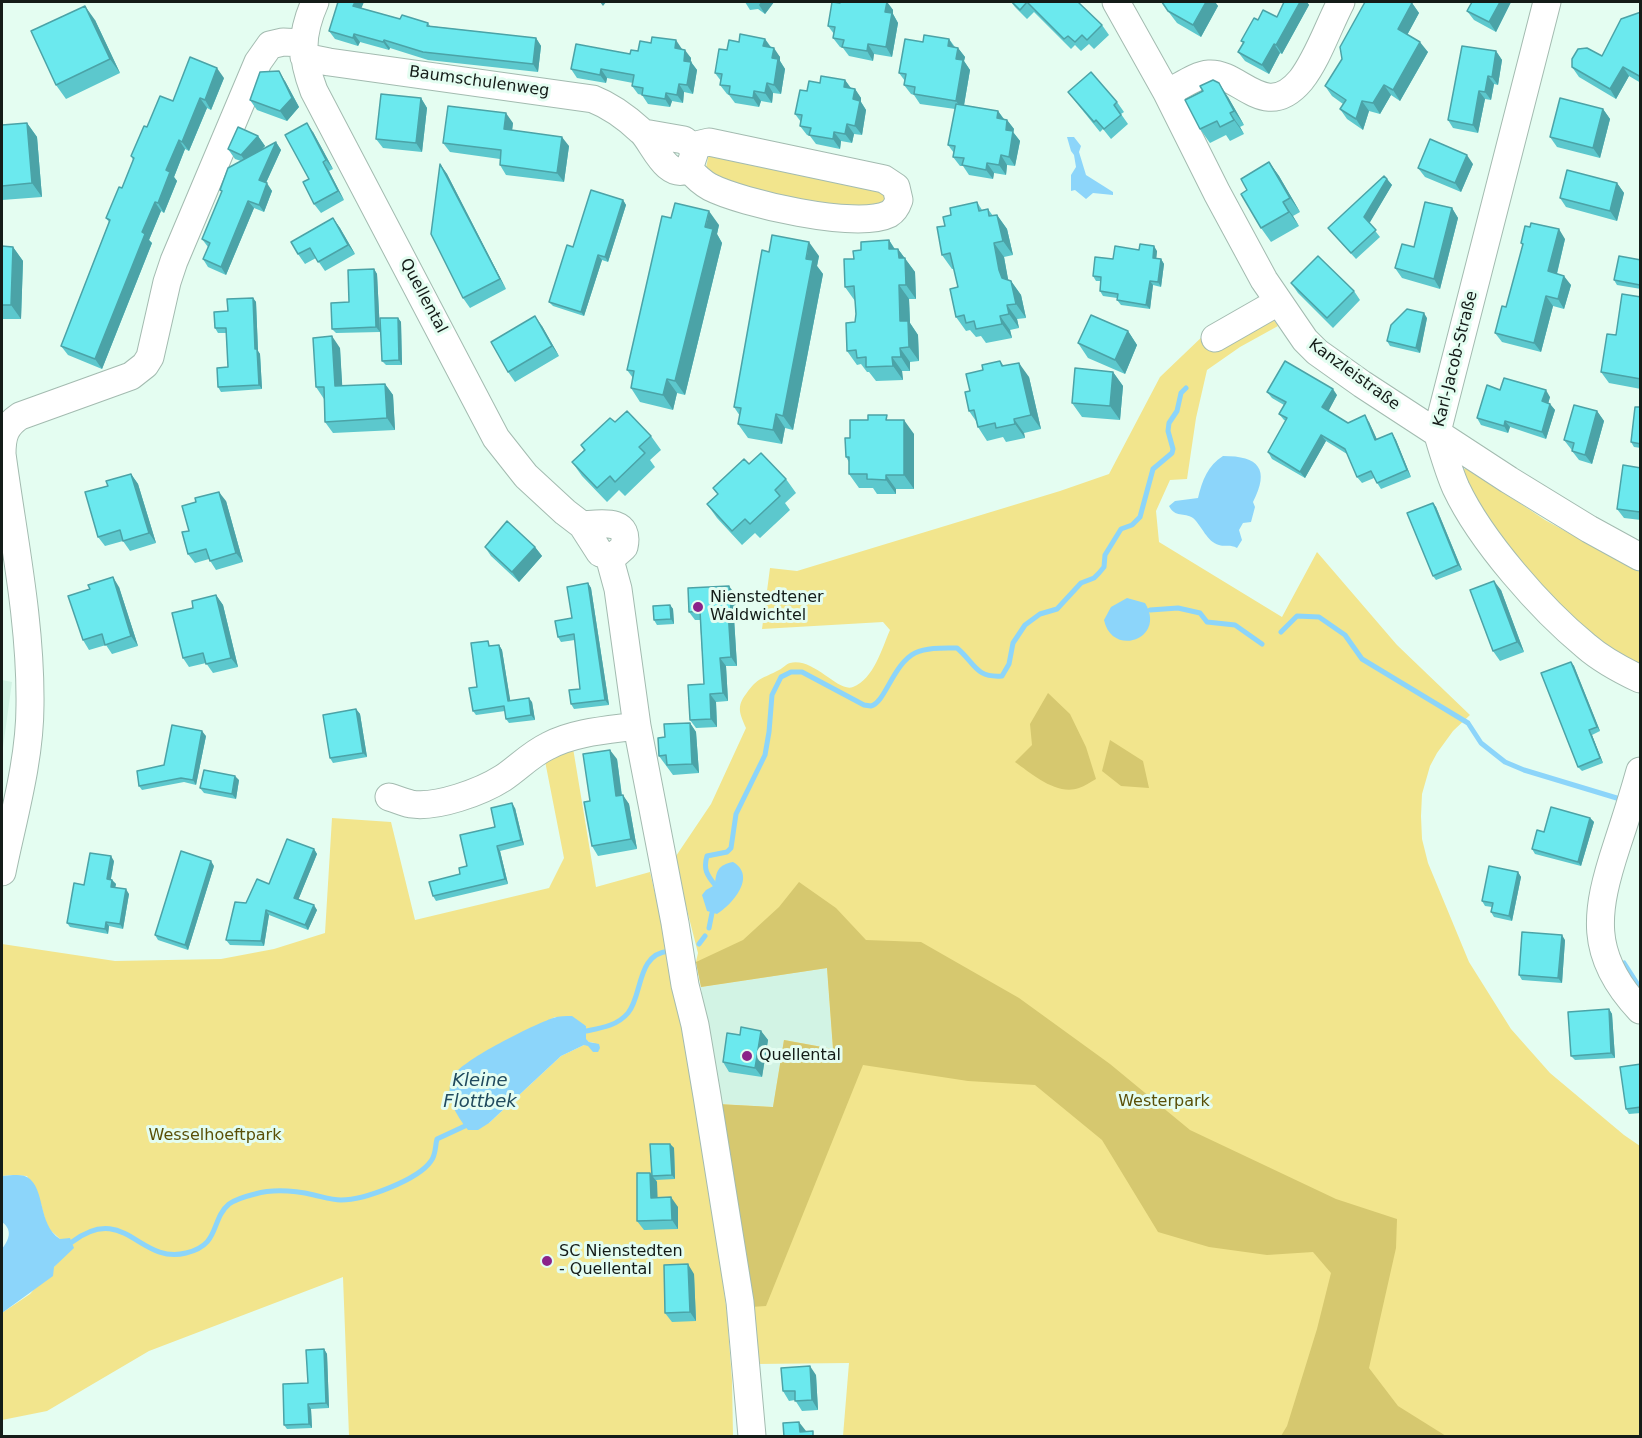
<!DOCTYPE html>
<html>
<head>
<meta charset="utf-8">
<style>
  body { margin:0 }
  #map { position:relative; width:1642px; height:1438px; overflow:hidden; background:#e4fdf1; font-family:"DejaVu Sans",sans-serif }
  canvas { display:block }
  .frame { position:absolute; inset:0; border:3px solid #141c18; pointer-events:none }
</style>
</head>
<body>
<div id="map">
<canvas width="1642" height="1438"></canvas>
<div class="frame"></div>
</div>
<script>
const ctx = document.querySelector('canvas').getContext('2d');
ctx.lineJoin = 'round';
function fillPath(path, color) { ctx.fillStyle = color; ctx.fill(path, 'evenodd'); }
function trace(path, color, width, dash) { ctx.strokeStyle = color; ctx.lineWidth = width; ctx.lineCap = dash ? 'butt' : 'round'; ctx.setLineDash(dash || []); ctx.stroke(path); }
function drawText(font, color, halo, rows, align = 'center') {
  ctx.font = font + ' "DejaVu Sans",sans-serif'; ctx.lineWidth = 6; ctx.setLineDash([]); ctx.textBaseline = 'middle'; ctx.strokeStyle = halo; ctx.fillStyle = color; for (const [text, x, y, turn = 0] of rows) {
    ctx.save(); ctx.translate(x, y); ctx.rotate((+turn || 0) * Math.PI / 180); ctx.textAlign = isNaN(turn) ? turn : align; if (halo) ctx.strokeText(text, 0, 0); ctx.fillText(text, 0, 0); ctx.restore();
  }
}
fillPath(new Path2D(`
  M2,680L12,682L2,755Z
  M827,967L833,1049L774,1107L718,1104L701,987Z`), '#d2f3e4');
fillPath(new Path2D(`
  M710,148L877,183L890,204L858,213L704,178Z
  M1262,304L1278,326L1240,347L1207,370L1196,418L1187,479L1170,480L1156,511L1159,542L1282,617L1317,552L1397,645L1470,715L1453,731L1437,753L1430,766L1422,794L1421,816L1422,839L1428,863L1469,962L1511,1029L1550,1073L1624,1135L1640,1146V1436H843L849,1363L756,1364L718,1104L773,1107L784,1040L833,1049L827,968L701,987L696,962L698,953L674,859L711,804L746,728C740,714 736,707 746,694C758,677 762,679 779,670C783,668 786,664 790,663C814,657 838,693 853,687C874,679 882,648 890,630L883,622L762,629L770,568L797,571L1060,491L1109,474L1160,377L1206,333Z
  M1467,468L1545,520L1640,572V671L1613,656L1500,546L1462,470Z
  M573,748L596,887L650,872L673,972L718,1246L727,1313L732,1381L733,1436H349L343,1277L149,1351L47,1411L2,1420V1313L30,1294L60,1260V1239L47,1227L41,1204L27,1176L13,1175L2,1176V944L115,961L221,959L274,949L325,933L332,818L391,822L415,920L549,888L564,858L545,761ZM555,1017L586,1026L585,1039L589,1042L595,1043L584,1045L561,1056L489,1123L475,1058Z`), '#f2e58d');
fillPath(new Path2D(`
  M1048,693L1070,714L1086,747L1096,779C1090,782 1085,786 1079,788C1057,796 1032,774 1015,762L1032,745L1030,724Z
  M1110,740L1143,761L1149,788L1121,786L1102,771Z
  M799,882L836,908L866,940L921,942L1019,998L1110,1064L1190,1130L1336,1199L1397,1219L1396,1248L1369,1368L1398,1406L1446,1436H1281L1287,1426L1317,1329L1331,1273L1313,1252L1267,1255L1209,1247L1158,1232L1102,1140L1035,1085L968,1081L863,1065L766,1306L751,1307L718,1104L773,1107L784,1040L833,1049L827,968L701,987L696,962L743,940L779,907Z`), '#d6c86f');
fillPath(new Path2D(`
  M1067,137H1074L1081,146L1079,152L1086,175L1113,192V195L1093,193L1086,199L1075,190L1071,191V175L1076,167L1074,155L1071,151Z
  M1223,456C1259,456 1270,469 1253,502L1255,507L1251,522L1243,523L1239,530L1242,540L1237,548C1230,544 1226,547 1219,545C1207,542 1202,526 1193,518C1184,512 1175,518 1169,506L1175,501L1198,498C1202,481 1208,465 1223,456Z
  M1127,598L1145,603C1167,639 1112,658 1104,620L1111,607Z
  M733,862C757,876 733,904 717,914L707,911L702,895L706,890L715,885C716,871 718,865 733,862Z
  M572,1016L586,1026V1039L589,1042L599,1044L600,1048L598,1052H593L588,1046L584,1045L561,1056L489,1123L478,1130H468C457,1116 442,1094 454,1075C464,1059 533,1025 553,1018C559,1016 566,1016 572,1016Z
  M13,1175C18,1175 23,1175 27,1177C46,1188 37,1224 60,1239L70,1238L74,1248L54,1267L53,1276L2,1313V1249C9,1240 13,1230 2,1222V1176Z`), '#8cd5fa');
trace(new Path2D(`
  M1150,610L1178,608L1200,613L1207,622L1235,625L1262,644
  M1281,632L1297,616L1319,617L1345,635L1362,659L1468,723L1481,743L1505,762L1524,770L1620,799
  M715,885C707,875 703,869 707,856L727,852L731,848L736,814L765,755L769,732L772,695L781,677L791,672H802L864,705L871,706C885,703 893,664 915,653C928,647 944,648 957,648C975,663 975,678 1002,676L1009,664L1013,643L1025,625L1040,614L1057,609L1081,583L1094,578L1099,573L1104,567L1105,555L1121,529L1132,525L1140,517L1153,469L1172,453L1173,449L1168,431L1169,423L1177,411L1181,393L1186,388
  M709,928L712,913
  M699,944L705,936
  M1624,963L1640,988
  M586,1031C601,1028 617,1026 628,1013C643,995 636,954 669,951
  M72,1242C125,1202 139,1265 186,1253C221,1245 210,1220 229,1204C236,1199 247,1196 255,1194C273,1189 296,1191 314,1195C323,1197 332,1200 341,1200C364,1200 418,1180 431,1161C436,1155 435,1146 437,1139L465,1126`), '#8cd5fa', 5);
const minor = new Path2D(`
  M315,2C300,36 301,57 314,91L496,438L526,476L565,512L582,525L600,553L609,556L615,555L624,547C631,517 599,524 582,525
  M1116,2L1167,93L1217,193L1264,280L1305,340L1317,352L1362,384L1509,480L1589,529L1640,557
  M1547,2L1437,432C1443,451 1448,470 1456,488C1481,541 1541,609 1586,646C1602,660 1621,670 1640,679
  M304,57L329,62L593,99C611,106 627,118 641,131C653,141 665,181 689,169L694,154L692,146L684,140L644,133
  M1167,93C1180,87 1195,75 1209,74C1240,72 1265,123 1301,80C1318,58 1328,27 1341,2
  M689,169C695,176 701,182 710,187C741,203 857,230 889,214C894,211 897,206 899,200L896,187L884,179L709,142L692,146
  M1215,338L1278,302
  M609,556L618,589L637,726L675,923L685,985L695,1025L707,1096L740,1302L752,1436
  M1640,771C1633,796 1625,821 1617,845C1595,912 1588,955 1640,1010
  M389,797C396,799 403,802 411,804C437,808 481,792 503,778C518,768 531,754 548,746C574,732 608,730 637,726
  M2,872C13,818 30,761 30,705C31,621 13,537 2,454C2,436 5,426 20,416L131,376L145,365L150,357L167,282L174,261L258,62L270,45L283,42L303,43`);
trace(minor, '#a3bbb0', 29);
trace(minor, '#fff', 27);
fillPath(new Path2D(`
  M745,2H774L765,14L758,9L750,10Z
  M840,2H887L893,10V14L898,23L892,57L874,54L873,61L849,56L843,48L840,47L833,38L834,34L828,26Z
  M1011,2H1078L1102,25L1109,35L1094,49L1089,44L1081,51L1075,45L1071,49L1034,12L1027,19L1015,7Z
  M1161,2H1215L1218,6L1201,37L1177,23Z
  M1284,2H1307L1309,5L1282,54L1280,53L1269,74L1245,61L1238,52L1243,43L1241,41L1258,20L1277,17Z
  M1472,2H1511L1496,32L1474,20L1467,11Z
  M1412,3L1419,13L1407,35L1428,52L1400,101L1391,95L1380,114L1369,111L1363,130L1347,119L1340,109L1343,104L1332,96L1325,86Z
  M361,8L400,19L428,23L430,26L536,38L541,46L538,72L428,60L390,48L389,50L360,42L358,46L335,39L329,31Z
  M1641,12V83L1629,76L1616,99L1579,77L1572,67L1602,56Z
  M95,20L120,73L66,99L56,85Z
  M765,39L771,47L780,57V61L785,69L781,94L773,93L772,103L761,101L759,107L735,103L729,95L727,94L720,85L721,81L715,73L727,50L739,42Z
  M949,39L955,47L958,48L965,57L964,61L970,70L964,105L998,111L1004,119L1007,120L1014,129L1013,132L1020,141L1015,166L1007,165L1006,175L994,173L993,179L969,175L963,166H960L953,157L954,153L948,145L955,109L920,104L914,95L911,94L904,85L905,81L899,73L923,42Z
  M682,49L691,58V62L697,70L693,94L684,92L683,103L672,101L670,107L648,104L642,95L638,94L632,86L633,83L607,78L606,83L577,78L571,69L630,54L638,51Z
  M1496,51L1502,60L1498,85L1494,84L1491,100L1485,99L1478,133L1453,128L1448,120Z
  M224,78L211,110L207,108L189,151L185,149L174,177L177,181L164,213L161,211L149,240L152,243L102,369L68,355L61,346L109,222L106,218L122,188L133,160L131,156L147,127L173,101Z
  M845,80L851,88L855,89L861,98V102L866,110L862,135L854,134L852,143L841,141L840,149L816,144L810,136L807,135L800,126L801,122L795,114L807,91L820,83Z
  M285,81L299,107L287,121L257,110L250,100Z
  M1068,92L1117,102L1124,112L1121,114L1128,124L1111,139L1103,129L1100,132L1075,101Z
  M1228,97L1244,125L1240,127L1244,134L1230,141L1226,135L1210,143L1200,129Z
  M421,98L427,108L422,152L383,148L376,139Z
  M1603,109L1610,119L1600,158L1557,147L1550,137Z
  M27,123L37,137L42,197L2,200V125Z
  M513,123L512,130L569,146L564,182L506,175L500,165V159L450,152L443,143Z
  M313,132L333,169L329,171L344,200L321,213L314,204L309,179Z
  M258,136L265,146L260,151L276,142L281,150L266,183L272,191L264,212L254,208L226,275L208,267L203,259L208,247L202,239L222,192L220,190L241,161L235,159L228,149Z
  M1269,162L1279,176L1300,212L1293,216L1299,226L1271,242L1261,228Z
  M440,164L447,174L506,289L470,308L463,298Z
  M1473,164L1461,192L1425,177L1418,168Z
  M1387,179L1392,185L1369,223L1380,237L1356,259L1333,234L1328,228Z
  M1617,183L1624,193L1617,221L1566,207L1560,198Z
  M623,200L626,205L608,262L602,260L584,316L553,306L549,302L573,247Z
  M977,202L982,210L988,209L993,216L997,215L1007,229L1013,255L1004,257L1008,280L1011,281L1021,295L1026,318L1017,319L1019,328L1010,330L1012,338L986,343L981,336L976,337L970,330L966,331L956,317L958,287L954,269H952L942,255L945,226L951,215Z
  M1452,208L1458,218L1440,289L1402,278L1395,268Z
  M333,218L340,228L355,254L325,271L316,258L305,264L298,254Z
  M671,218L719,225L717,234L722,243L685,395L677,393L673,410L640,402L631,388L633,378L627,370Z
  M1565,239L1557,274L1571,285L1564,309L1553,306L1541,352L1502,342L1495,333L1506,307L1523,246L1521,243Z
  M889,240L895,249H898L915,272L916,299H909L910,323L918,335L919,361L910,362V371H902L903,380L876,381L869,372H867L861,364L857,365L847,351L855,322L856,314L855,301L845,287L854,259L861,250Z
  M2,246L13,247L23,261L21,319H2Z
  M1139,250L1157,251L1156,258L1161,259L1164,264L1161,287L1153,285L1150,309L1121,305L1117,300V298L1103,296L1100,291L1101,281H1096L1093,276L1113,259Z
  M769,252L819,256L817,266L823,274L793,430L785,428L782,444L748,438L738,424L740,416L734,407Z
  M1641,260V289L1617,285L1614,280Z
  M374,269L377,274L380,332L336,333L332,329L349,302Z
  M1291,283L1354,291L1360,300L1333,328L1298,293Z
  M1641,297V389L1609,383L1601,372L1616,335Z
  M253,298L256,302L258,351L260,354L262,389L221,392L218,387L228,367L226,333H218L215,328L228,311Z
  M398,318L401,322L402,365H386L382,361Z
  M1427,318L1420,353L1390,346L1387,341Z
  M542,326L559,356L515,382L508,372Z
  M1128,331L1137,345L1125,374L1088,358L1078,343Z
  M340,348L342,386L385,384L393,395L395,430L333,433L325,422L324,399L316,387Z
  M1000,361L1004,366L1029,377L1041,429L1024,433L1025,438L1006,442L1003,437L987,441L978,427L976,421L969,411L970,391L983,370Z
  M1113,372L1123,386L1120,420L1082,417L1072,403Z
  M1500,390L1550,397L1548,403L1550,404L1555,410L1546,439L1510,427L1508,433L1481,425L1477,418Z
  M1267,392L1337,395L1328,411L1348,423L1369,422L1377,440L1392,433L1396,440L1411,477L1381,489L1374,478L1362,483L1357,477L1347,454L1326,441L1305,478L1272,459L1268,452L1286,421L1284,420L1279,414L1284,405L1272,398Z
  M1641,407V448L1634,447L1631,442Z
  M1597,411L1604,421L1592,464L1579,460L1572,451V450L1571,449L1564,440Z
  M890,420L914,434V489H896V494H877L873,488H859L849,474V462L846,457Z
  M615,422L651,436L661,450L650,460L655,467L625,496L619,490L607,502L582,476L572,462L584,450L581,445Z
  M749,464L786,479L796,493L785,503L790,510L760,538L755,533L742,545L717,518L707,504L718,494L713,488Z
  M1641,468V520L1624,518L1617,509Z
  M131,474L138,484L156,543L130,551L123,541L105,546L98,537L108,486Z
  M226,501L243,562L216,570L209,559L195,563L188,554L189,531L196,502Z
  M1433,503L1436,507L1462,570L1436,580L1433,576Z
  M485,547H535L542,556L519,582L491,556Z
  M588,583L591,588L609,705L574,709L571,704L580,689L575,640L561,642L558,637L572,618Z
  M119,587L138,646L112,654L106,645L89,650L83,640L90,589Z
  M1501,590L1524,652L1500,661L1493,651Z
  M735,594L736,618H734L737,666H726L728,701L716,702L717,727L696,728L690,720L704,684L700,620H695L689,612Z
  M216,595L223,605L238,667L213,673L206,663L189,667L183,658Z
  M670,605L673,609L674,624L657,625L654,620Z
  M499,645L502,650L510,700L532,702L535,720L509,723L506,719L505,711L476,715L473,711L477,687L492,646Z
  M1571,662L1574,666L1600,731L1592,735L1603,763L1582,771L1578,767Z
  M356,709L360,714L367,757L333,763L330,758Z
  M690,723L696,732L699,773L673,775L659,756L665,737Z
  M206,736L196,785L184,782L142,790L139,786L164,765Z
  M617,759L622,795L629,804L637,849L598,856L592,846L590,801Z
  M239,780L236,799L204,793L200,788Z
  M515,808L524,845L500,851L508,884L436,901L433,896L460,874L495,827Z
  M1590,818L1594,822L1581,866L1535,854L1532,849L1544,832Z
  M314,849L317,854L298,900L317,910L308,930L269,915L264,946L230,945L226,940L246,903Z
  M114,861L111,879L116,884L115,888L129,894L123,929L109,926L108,934L70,927L67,923L84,885Z
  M214,866L188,950L158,940L155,935Z
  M1518,872L1521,877L1512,921L1494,917L1491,912L1492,907L1485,906L1482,901Z
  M1565,940L1562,983L1522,980L1519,975Z
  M1609,1009L1612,1014L1615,1058L1575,1060L1571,1056Z
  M761,1031L768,1040L762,1077L729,1072L723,1062Z
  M1641,1064V1113L1629,1114L1626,1109Z
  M670,1144L674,1148L675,1179L656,1180L657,1182V1198L678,1207V1229L644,1230L637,1221L650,1173L652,1175Z
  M694,1274L696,1321L672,1322L665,1313Z
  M324,1349L327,1354L329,1408L311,1409L312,1428L287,1429L284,1425L308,1383Z
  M816,1375L818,1410L802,1411L795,1400L789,1401L783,1391Z`), '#5cc8cd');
fillPath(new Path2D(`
  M355,2H364L359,14L353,6Z
  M600,2H606L603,6Z
  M761,2H774L765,14L759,5Z
  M887,2L893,10V14L898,23L892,57L886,47L885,12Z
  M1206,2H1215L1218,6L1201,37L1193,25Z
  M1300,2H1307L1309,5L1282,54L1276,45Z
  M1500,2H1511L1496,32L1489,22Z
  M1412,3L1419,13L1405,39L1398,29Z
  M85,6L95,20L120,73L110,59Z
  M354,34L360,42L358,46L353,38Z
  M536,38L541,46L538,72L533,64Z
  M765,39L771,48L763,46Z
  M949,39L955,49L948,46Z
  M384,40L390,48L389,50L383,42Z
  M676,40L682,49L681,57L675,48Z
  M1420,42L1428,52L1400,101L1393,90Z
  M868,44L874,54L873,61L867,51Z
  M1274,44L1280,53L1269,74L1262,65Z
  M774,48L780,57V61L785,69L781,94L774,85L772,58Z
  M958,48L965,57L964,61L970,70L963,111L956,101V59Z
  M685,50L691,58L690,68L691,62L697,70L693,94L687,85L684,61Z
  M1496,51L1502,60L1498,85L1492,77Z
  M1623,67L1629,76L1616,99L1610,89Z
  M217,68L224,78L211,110L205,100Z
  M601,69L607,78L606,83L600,75Z
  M279,71L285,81L299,107L287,121L280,111Z
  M1488,76L1494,84L1491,100L1485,92Z
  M845,80L852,90L844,87Z
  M767,83L773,93L772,103L765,93Z
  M1219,83L1228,97L1244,125L1234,111Z
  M679,84L684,92L683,103L677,95Z
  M1384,85L1391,95L1380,114L1373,103Z
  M855,89L861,98V102L866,110L862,135L855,126L853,99Z
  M754,91L761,101L759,107L753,98Z
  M1479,91L1485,99L1478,133L1473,125Z
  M666,93L672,101L670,107L665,99Z
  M200,98L207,108L189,151L182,142Z
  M421,98L427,108L422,152L416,143Z
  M1362,101L1369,111L1363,130L1356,119Z
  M1603,109L1610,119L1600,158L1593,148Z
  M998,111L1005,121L997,118Z
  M506,113L513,123L511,139L504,129Z
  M1230,113L1240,127L1244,134L1234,120Z
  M1007,120L1014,129L1013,132L1020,141L1015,166L1009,157L1006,130Z
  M27,123L37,137L42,197L32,183Z
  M307,123L313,132L333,169L326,160Z
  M847,124L854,134L852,143L845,134Z
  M834,132L841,141L840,149L833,139Z
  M258,136L265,146L248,165L241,155Z
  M562,137L569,146L564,182L557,173Z
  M179,140L185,149L174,177L177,181L164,213L158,203L166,170Z
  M276,142L281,150L264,187L259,180Z
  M1001,155L1007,165L1006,175L999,165Z
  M1467,155L1473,164L1461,192L1455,183Z
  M323,162L329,171L344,200L338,191Z
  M1269,162L1279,176L1300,212L1290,198Z
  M987,163L994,173L993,179L986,170Z
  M440,164L447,174L506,289L500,279Z
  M1387,179L1392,185L1369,224L1364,217Z
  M267,183L272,191L264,212L259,205Z
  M1617,183L1624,193L1617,221L1610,211Z
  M623,200L626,205L608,262L605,257Z
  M248,201L254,208L226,275L221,267Z
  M155,202L161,211L149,240L152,243L102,369L95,359L142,232Z
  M1283,202L1293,216L1299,226L1289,212Z
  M1452,208L1458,218L1440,289L1434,279Z
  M709,211L719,225L717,234L722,243L685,395L675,381Z
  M997,215L1007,229L1013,255L1003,241Z
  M333,218L340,228L355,254L348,245Z
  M1559,229L1565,239L1555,281L1548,271Z
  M889,240L898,255V249L915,272L916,299L906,285L889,249Z
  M809,242L819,256L817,266L823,274L793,430L783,416Z
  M994,243L1004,257L1009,284L1002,278L999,270Z
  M1154,246L1157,251L1156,262L1153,258Z
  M13,247L23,261L21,319L11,305Z
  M598,255L602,260L584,316L581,312Z
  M1161,259L1164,264L1161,287L1158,282Z
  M374,269L377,274L380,332L376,327Z
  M1564,276L1571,285L1564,309L1558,299Z
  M1011,281L1021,295L1026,318L1016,304Z
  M1150,281L1153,285L1150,309L1146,305Z
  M899,285L909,299L910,323L918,335L919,361L909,347L900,321Z
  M1546,296L1553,306L1541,352L1534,343Z
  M253,298L256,302L258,351L260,354L262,389L259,385L255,349Z
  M1007,305L1017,319L1019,328L1009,314Z
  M1424,313L1427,318L1420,353L1416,348Z
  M535,316L542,326L559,356L552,346Z
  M1000,316L1010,330L1012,338L1002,324Z
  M398,318L401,322L402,365L399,360Z
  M1128,331L1137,345L1125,374L1115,360Z
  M332,336L340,348L343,398L335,386Z
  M900,348L910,362V371L901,357Z
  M892,357L902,371L903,380L893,366Z
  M1019,363L1029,377L1041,429L1031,415Z
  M1113,372L1123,386L1120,420L1110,406Z
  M667,379L677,393L673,410L663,395Z
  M385,384L393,395L395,430L387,418Z
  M1333,389L1337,395L1327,414L1322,407Z
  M1546,390L1550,397L1547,408L1542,401Z
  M1550,404L1555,410L1546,439L1542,432Z
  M1597,411L1604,421L1592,464L1585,455Z
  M776,414L785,428L782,444L773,430Z
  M1365,415L1369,422L1380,446L1375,440Z
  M1014,419L1024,433L1025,438L1015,424Z
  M904,420L914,434V489L904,475Z
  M1505,421L1510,427L1508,433L1504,426Z
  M1392,433L1396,440L1411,477L1407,470Z
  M1321,435L1326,441L1305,478L1300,472Z
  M131,474L138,484L156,543L149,533Z
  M886,475L896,489V494L886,480Z
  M219,492L226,501L243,562L236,553Z
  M1433,503L1436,507L1462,570L1458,565Z
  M535,547L542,556L519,582L512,572Z
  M113,577L119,587L138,646L131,636Z
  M1494,581L1501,590L1524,652L1517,642Z
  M588,583L591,588L609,705L605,700Z
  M729,586L735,594L736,618L731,610Z
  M216,595L223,605L238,667L231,658Z
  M670,605L673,609L674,624L671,619Z
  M728,610L734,618L737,666L731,657Z
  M499,645L502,650L511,705L508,701Z
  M720,658L726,666L728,701L723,693Z
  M1571,662L1574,666L1600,731L1597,727Z
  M710,694L716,702L717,727L711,719Z
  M529,698L532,702L535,720L531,715Z
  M356,709L360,714L367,757L363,753Z
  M690,723L696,732L699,773L692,764Z
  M1589,730L1592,735L1603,763L1600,758Z
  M202,731L206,736L196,785L193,780Z
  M610,750L617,759L623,806L616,796Z
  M235,776L239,780L236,799L232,794Z
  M623,795L629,804L637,849L631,839Z
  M512,803L515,808L524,845L521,840Z
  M1590,818L1594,822L1581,866L1578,862Z
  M497,846L500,851L508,884L505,879Z
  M314,849L317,854L297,903L294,898Z
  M111,856L114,861L110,883L107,879Z
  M211,861L214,866L188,950L185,945Z
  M1518,872L1521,877L1512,921L1509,916Z
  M112,880L116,884L114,892L111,887Z
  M126,889L129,894L123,929L120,924Z
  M314,905L317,910L308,930L305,925Z
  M266,910L269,915L264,946L261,941Z
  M106,922L109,926L108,934L105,929Z
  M1562,935L1565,940L1562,983L1558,978Z
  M1609,1009L1612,1014L1615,1058L1611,1053Z
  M761,1031L768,1040L762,1077L755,1068Z
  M670,1144L674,1148L675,1179L672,1175Z
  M650,1173L657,1182L658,1207L651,1198Z
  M671,1197L678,1207V1229L672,1220Z
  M688,1264L694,1274L696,1321L690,1312Z
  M324,1349L327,1354L329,1408L326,1403Z
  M810,1366L816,1375L818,1410L812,1400Z
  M308,1404L311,1409L312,1428L309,1424Z
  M799,1422L806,1431V1437L800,1432Z`), '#4ba3a7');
const building = new Path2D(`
  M338,2H355L353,6L400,19L402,15L428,23L427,26L536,38L533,64L423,52L384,40L383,42L354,34L353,38L329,31Z
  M832,2L840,3V2H887L885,12L892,13L886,47L868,44L867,51L842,47L844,40L833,38L835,27L828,26Z
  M1012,2H1078L1102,25L1087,40L1082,35L1075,42L1068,36L1064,39L1027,2L1020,10Z
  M1162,2H1206L1193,25L1168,11Z
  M1284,2H1300L1276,45L1274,44L1262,65L1238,52L1244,42L1241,41L1254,18L1258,20L1263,10L1277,17Z
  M1365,2H1410L1412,3L1398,29L1420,42L1393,90L1384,85L1373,103L1362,101L1356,119L1340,109L1346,100L1325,86L1342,59L1340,47Z
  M1472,2H1500L1489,22L1467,11Z
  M85,6L110,59L56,85L31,31Z
  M1641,12V77L1623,67L1610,89L1572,67V59L1578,49L1587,48L1602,56L1621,19Z
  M740,34L765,39L763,46L774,48L772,58L778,59L774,85L767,83L765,93L754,91L753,98L729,94L730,86L720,85L722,74L715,73L719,49L727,50L729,40L739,42Z
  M924,35L949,39L948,46L958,48L956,59L963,60L956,101L914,94L915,87L904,85L906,74L899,73L905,39L923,42Z
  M652,37L676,40L675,48L685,50L684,61L691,62L687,85L679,84L677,95L666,93L665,99L642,95L643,88L632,86L634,75L601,69L600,75L571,69L576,44L630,54L631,50L638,51L640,41L651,43Z
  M1462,46L1496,51L1492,77L1488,76L1485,92L1479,91L1473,125L1448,120Z
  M190,57L217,68L205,100L200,98L182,142L179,140L166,170L170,172L158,203L155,202L142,232L145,234L95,359L61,346L110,220L106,218L119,187L122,188L134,158L131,156L144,126L147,127L160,96L173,101Z
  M279,71L292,98L280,111L250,100L260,72Z
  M1091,72L1117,102L1114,105L1121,115L1104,129L1096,120L1094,122L1068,92Z
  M821,76L845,80L844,87L855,89L853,99L860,101L855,126L847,124L845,134L834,132L833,139L809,135L811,128L800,126L802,115L795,114L800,90L807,91L809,81L820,83Z
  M1213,80L1219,83L1234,111L1230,113L1234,120L1220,127L1217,121L1200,129L1185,100L1203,91L1200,86Z
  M381,94L421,98L416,143L376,139Z
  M1560,98L1603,109L1593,148L1550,137Z
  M956,104L998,111L997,118L1007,120L1006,130L1013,131L1009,157L1001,155L999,165L987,163L986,170L962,165L964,158L953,157L955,146L948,145Z
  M448,106L506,113L504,129L562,137L557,173L500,165L501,150L443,143Z
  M27,123L32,183L2,186V125Z
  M307,123L326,160L323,162L338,191L314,204L303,182L309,179L285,135Z
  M238,127L258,136L241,155L228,149Z
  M1430,139L1467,155L1455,183L1418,168Z
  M276,142L259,180L267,183L259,205L248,201L221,267L203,259L210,243L202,239L222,191L220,190L228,168Z
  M1269,162L1290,198L1283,202L1289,212L1261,228L1241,194L1247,190L1241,179Z
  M440,164L500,279L463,298L431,234Z
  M1567,170L1617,183L1610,211L1560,198Z
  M1384,176L1387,179L1364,217L1376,230L1351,253L1328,228Z
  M591,190L623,200L605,257L598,255L581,312L549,302L567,245L573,247Z
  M977,202L979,211L988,209L989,216L997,215L1003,241L994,243L999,270L1002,278L1011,281L1016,304L1007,305L1009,314L1000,316L1002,324L976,329L974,321L966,323L964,315L956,317L950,289L958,287L950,253L942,255L937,227L945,226L943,217L951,215L950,208Z
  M1425,202L1452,208L1434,279L1395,268L1402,244L1414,247Z
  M675,203L709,211L705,227L713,229L675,381L667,379L663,395L631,388L634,371L627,370L662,216L671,218Z
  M333,218L348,245L318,262L310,248L298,254L291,242Z
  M1531,223L1559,229L1548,271L1564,276L1558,299L1546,296L1534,343L1495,333L1502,306L1506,307L1523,244L1521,243L1525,226L1530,227Z
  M772,235L809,242L806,259L813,260L783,416L776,414L773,430L738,424L741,408L734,407L762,250L769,252Z
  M889,240V249H898L899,258H905L906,285H899L900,321H908L909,347L900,348L901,357H892L893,366L866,367V357L857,358L856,350L847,351L846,323L855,322L856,314L854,286L845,287L844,259H854L853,251L861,250V242Z
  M1140,244L1154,246L1153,258L1161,259L1158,282L1150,281L1146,305L1117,300L1118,294L1100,291L1101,277L1093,276L1095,257L1113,259L1115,246L1139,250Z
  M2,246L13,247L11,305H2Z
  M1318,256L1354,291L1327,318L1291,283Z
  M1619,256L1641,260L1640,285L1614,280Z
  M374,269L376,327L332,329L331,303L349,302L348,270Z
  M1622,294L1641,297V379L1601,372L1607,334L1616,335Z
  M253,298L255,349H257L259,385L218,387L217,368L228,367L226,328H215L214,312L228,311L227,299Z
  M1407,309L1424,313L1416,348L1387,341L1391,325Z
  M1091,315L1128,331L1115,360L1078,343Z
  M535,316L552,346L508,372L491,342Z
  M380,318H398L399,360L382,361Z
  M332,336L335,386L385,384L387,418L325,422L324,387H316L313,338Z
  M1000,361L1002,366L1019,363L1031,415L1014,419L1015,424L996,428L995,423L978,427L974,410L969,411L965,392L970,391L966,374L983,370L982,365Z
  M1285,361L1333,389L1322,407L1348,423L1365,415L1375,440L1392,433L1407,470L1377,483L1371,471L1357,477L1345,449L1321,435L1300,472L1268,452L1287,418L1279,414L1286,402L1267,392Z
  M1075,368L1113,372L1110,406L1072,403Z
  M1504,378L1546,390L1542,401L1550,404L1542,432L1505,421L1504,426L1477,418L1487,385L1500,390Z
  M1574,405L1597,411L1585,455L1572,451L1574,443L1564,440Z
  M1635,407H1641V444L1631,442Z
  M627,411L651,436L639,447L645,453L615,482L610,476L597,488L572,462L585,450L581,445L610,418L615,422Z
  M868,415H887L886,420H904V475H886V480L867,479V474H849V457H846L845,438H850V420H868Z
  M761,453L786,479L775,490L780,496L750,524L745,519L732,531L707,504L718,494L713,488L744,459L749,464Z
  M1623,465L1641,468L1640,512L1617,509Z
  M131,474L149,533L123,541L120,530L98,537L85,492L108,486L106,481Z
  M219,492L236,553L210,561L206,549L188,554L182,532L189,531L182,506L196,502L195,498Z
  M1433,503L1458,565L1433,576L1407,513Z
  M507,521L535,547L512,572L485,547Z
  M113,577L131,636L105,645L102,634L83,640L68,596L90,589L88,585Z
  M1494,581L1517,642L1493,651L1470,590Z
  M588,583L605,700L571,704L569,690L580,689L574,634L558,637L555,621L572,618L567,587Z
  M729,586L731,610H728L731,657L720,658L723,693L710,694L711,719L690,720L688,685L704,684L700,611L689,612L688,588Z
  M216,595L231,658L206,664L203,653L183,658L172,613L193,608L192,601Z
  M670,605L671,619L654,620L653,606Z
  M488,641L489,646L499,645L508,701L529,698L531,715L506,719L504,706L473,711L469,688L477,687L471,643Z
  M1571,662L1597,727L1589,730L1600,758L1578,767L1541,673Z
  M356,709L363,753L330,758L323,715Z
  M690,723L692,764L667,765L666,755L659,756L658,738L665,737L664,724Z
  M172,725L202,731L193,780L181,778L139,786L137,771L164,765Z
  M610,750L616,796L623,795L631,839L592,846L584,802L590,801L583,754Z
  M204,770L235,776L232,794L200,788Z
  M512,803L521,840L497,846L505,879L433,896L429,882L460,874L459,868L467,866L460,835L495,827L491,808Z
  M1551,807L1590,818L1578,862L1532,849L1537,830L1544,832Z
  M287,839L314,849L294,898L314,905L305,925L266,910L261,941L226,940L235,902L246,903L257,879L269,884Z
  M181,851L211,861L185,945L155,935Z
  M90,853L111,856L107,879L112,880L111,887L126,889L120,924L106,922L105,929L67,923L74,883L84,885Z
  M1489,866L1518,872L1509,916L1491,912L1493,903L1482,901Z
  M1522,932L1562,935L1558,978L1519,975Z
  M1609,1009L1611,1053L1571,1056L1568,1012Z
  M741,1027L761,1031L755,1068L723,1062L727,1033L740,1035Z
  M1641,1064V1107L1626,1109L1620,1067Z
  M650,1144H670L672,1175L652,1176Z
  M637,1173H650L651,1198L671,1197L672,1220L637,1221Z
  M688,1264L690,1312L665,1313L664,1265Z
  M324,1349L326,1403L308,1404L309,1424L284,1425L283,1384L308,1383L306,1350Z
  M810,1366L812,1400L795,1401V1391H783L781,1368Z
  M799,1422L800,1432L813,1431V1437H784L783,1423Z`);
fillPath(building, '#6be9ee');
trace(building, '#4ba3a7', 1.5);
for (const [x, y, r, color] of [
  [698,607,6,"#8b238a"],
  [747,1056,6,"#8b238a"],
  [547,1261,6,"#8b238a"]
]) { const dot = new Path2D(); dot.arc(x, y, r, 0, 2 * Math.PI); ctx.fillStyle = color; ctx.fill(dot); trace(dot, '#e4fdf1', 2); }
drawText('16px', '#141c18', '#e4fdf1', [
  ["Baumschulenweg",479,82,8],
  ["Quellental",423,296,62],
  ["Karl-Jacob-Straße",1456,359,-76],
  ["Kanzleistraße",1354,375,36]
]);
drawText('16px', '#141c18', '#e4fdf1', [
  ["Nienstedtener",710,598],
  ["Waldwichtel",710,616],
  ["Quellental",759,1056],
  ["SC Nienstedten",559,1252],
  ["- Quellental",559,1270]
], 'left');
drawText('16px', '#594f07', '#e4fdf1', [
  ["Westerpark",1164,1102],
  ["Wesselhoeftpark",215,1136]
]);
drawText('italic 18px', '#204a5d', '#e4fdf1', [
  ["Kleine",480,1081],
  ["Flottbek",480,1102]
]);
</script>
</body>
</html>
